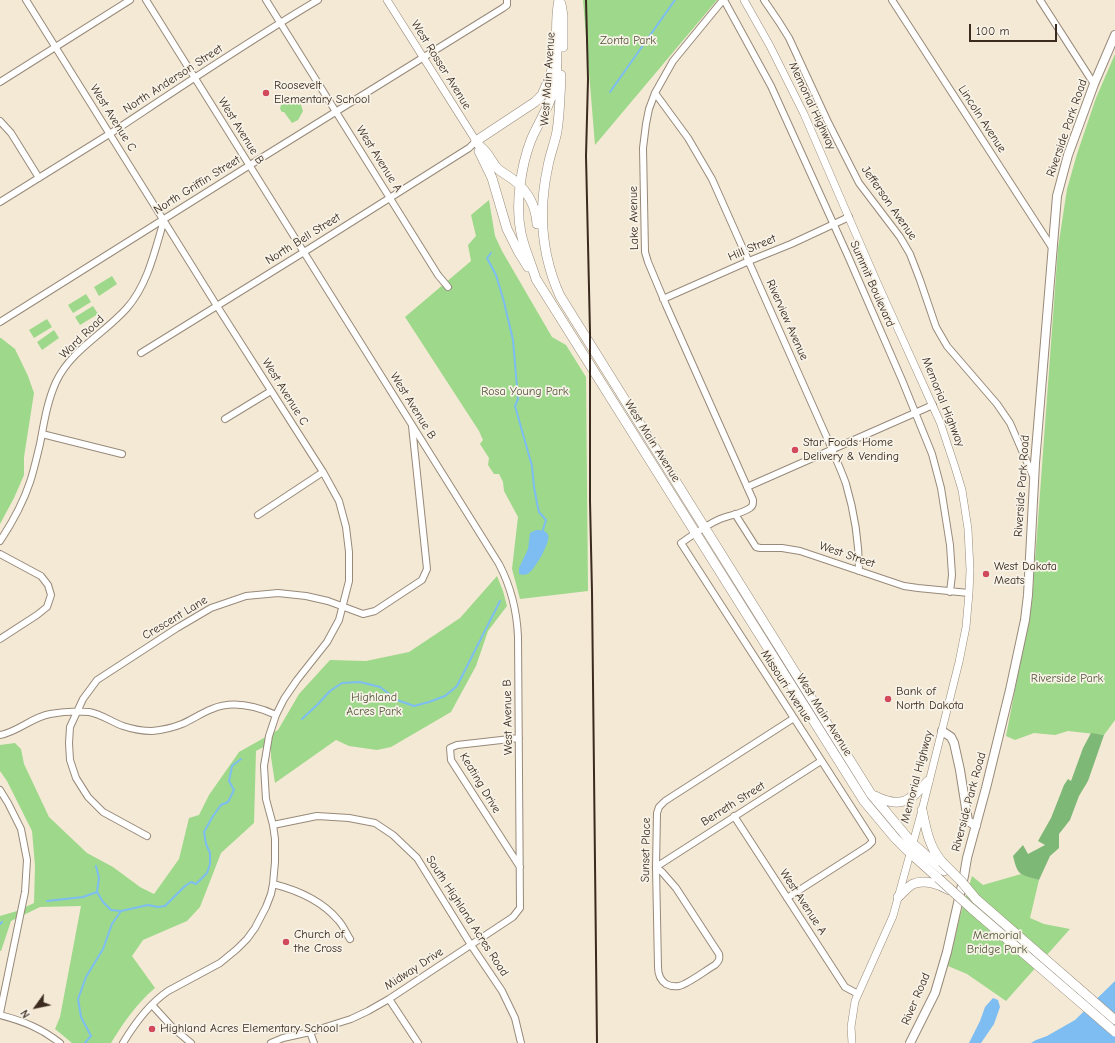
<!DOCTYPE html>
<html>
<head>
<meta charset="utf-8">
<style>
  body { margin:0 }
  #map { position:relative; width:1115px; height:1043px; overflow:hidden; background:#f4e9d5; font-family:"Comic Neue",sans-serif }
  canvas { display:block }
  .north { position:absolute; left:16px; top:987px; width:40px; height:40px; -webkit-text-stroke:3px #f7f3e8; paint-order:stroke; rotate:237deg; font-size:11px; font-weight:700; line-height:16px; text-align:center; color:#3b2a1e }
  .north::after { content:''; display:block; margin:auto; width:14px; height:18px; background:#3b2a1e; clip-path:polygon(50% 0,100% 100%,50% 72%,0 100%) }
  .scale { position:absolute; left:969px; top:24px; width:88px; height:18px; box-sizing:border-box; border:2px solid #3b2a1e; border-top:0; padding-left:5px; font-size:12px; line-height:14px; white-space:nowrap; color:#3b2a1e; -webkit-text-stroke:3px #f7f3e8; paint-order:stroke }
</style>
</head>
<body>
<div id="map">
<canvas width="1115" height="1043"></canvas>
<div class="north">N</div>
<div class="scale">100 m</div>
</div>
<script>
const ctx = document.querySelector('canvas').getContext('2d');
ctx.lineJoin = 'round';
function fillPath(path, color) { ctx.fillStyle = color; ctx.fill(path, 'evenodd'); }
function trace(path, color, width, dash) { ctx.strokeStyle = color; ctx.lineWidth = width; ctx.lineCap = dash ? 'butt' : 'round'; ctx.setLineDash(dash || []); ctx.stroke(path); }
function drawText(font, color, halo, rows, align = 'center') {
  ctx.font = font + ' "Comic Neue",sans-serif'; ctx.lineWidth = 3.5; ctx.setLineDash([]); ctx.textBaseline = 'middle'; ctx.strokeStyle = halo; ctx.fillStyle = color; for (const [text, x, y, turn = 0] of rows) {
    ctx.save(); ctx.translate(x, y); ctx.rotate((+turn || 0) * Math.PI / 180); ctx.textAlign = isNaN(turn) ? turn : align; if (halo) ctx.strokeText(text, 0, 0); ctx.fillText(text, 0, 0); ctx.restore();
  }
}
fillPath(new Path2D(`
  M583,0H717L595,145Z
  M1115,54V720L1104,735L1068,731L1055,735L1034,733L1015,740L1006,736L1032,602L1058,248L1067,189L1077,154L1096,98Z
  M293,96H298L303,111L298,120L292,123L284,112H282L280,109L282,100L287,98L290,100Z
  M489,200L495,236L502,251L552,337L566,345L586,377L588,591L520,599L512,569L518,517L504,491L503,482L499,474H494L488,465L489,458L480,444L483,440L479,431L405,317L471,261L468,245L476,236L471,215Z
  M112,276L117,284L99,296L94,287Z
  M86,294L91,302L73,313L68,305Z
  M93,306L98,314L80,325L75,317Z
  M47,319L52,327L34,338L29,330Z
  M54,330L59,338L42,350L37,342Z
  M0,338H1L15,349L28,376L34,393L24,457V475L14,498L0,524Z
  M497,576L503,591L507,606L488,631L476,666L451,712L391,747L377,750L349,746L336,740L275,783L271,757V743L256,751L254,823L221,853L200,907L187,921L143,940L132,956L155,988C136,1004 124,1022 111,1043H72L55,1029L60,1017L81,906L40,907L11,921L1,951H0V916L17,911L34,903L35,866L32,831L7,781L0,771V745L15,743L21,749L24,764L49,817L87,853L113,867L140,887L154,894L179,859L189,818L199,815L209,795L239,752L278,730L299,694L330,660L366,661L409,652L460,618Z
  M1021,874L1039,880L1030,918L1044,924L1070,929L1006,1001L967,974L948,966L960,916L972,876L983,885Z`), '#9ed88b');
fillPath(new Path2D(`
  M1091,733L1104,735L1088,781L1079,796L1070,820L1059,834V848L1050,856L1039,880C1019,874 1018,876 1013,856L1023,845L1028,854L1045,845L1038,841L1051,818L1064,785L1068,779L1071,781L1083,748Z`), '#7eb877');
fillPath(new Path2D(`
  M536,530C556,529 547,544 542,555C539,560 533,570 529,573C526,575 522,575 519,574V568L528,549L530,533Z
  M1115,981V1043H1031L1036,1040L1047,1036L1075,1020Z
  M993,998L998,1000L1000,1007L994,1024L981,1043H969L980,1021L985,1007Z`), '#7dbdf1');
trace(new Path2D(`
  M610,92L675,0
  M491,253L487,258L496,275L504,302L513,340L518,399L515,406L532,466L534,487L537,503L539,512L546,520L542,533
  M302,719L318,704L330,691L342,683L360,682L380,687L397,700L414,706L429,702L445,696L457,686L500,601
  M96,866L99,878L97,892L103,902L111,910L121,911
  M47,901L83,897L97,892
  M0,924L2,922
  M85,1043L91,1036L81,1017L78,999L86,977L103,949L112,924L121,911L148,905L158,907L165,906L185,886L191,882L196,884L207,873L210,864V853L206,844L204,832L213,816L221,805L228,802L234,790L229,781L232,766L241,759`), '#7dbdf1', 2);
const minor = new Path2D(`
  M26,0L217,306L323,472L339,501L346,527L349,552V581L339,620L327,642L297,680L284,699L276,715L269,736L264,766L266,799L273,825L275,839V862L273,884L271,894L266,907L255,928L247,939L237,949L220,963L168,991C149,1004 135,1023 123,1043
  M146,0L499,564C511,587 517,612 518,637L520,908L513,917L389,999L368,1011L351,1019L310,1032L283,1038L271,1043
  M266,0L438,275L448,287
  M723,0L673,61L655,93L649,109L646,124L643,148L645,252L648,262L666,305L753,500C753,504 753,506 750,508C741,514 730,515 720,519C706,525 693,535 681,543L872,839V842L868,846L787,898
  M724,0L771,86L848,256L902,380L932,454L941,488L950,545L952,575L950,592
  M764,0L779,22L789,38L827,120L859,183L900,237L910,254L920,280L936,327L947,346L997,404L1010,423L1033,476
  M892,0L1053,249
  M1040,0L1094,84
  M0,82L130,0
  M655,93L688,138L712,179L832,449C836,460 842,472 846,484C854,511 859,542 859,571
  M0,121L11,133L39,178
  M0,202C37,179 74,156 111,133C179,88 247,42 318,0
  M663,299L749,261L791,244L849,217
  M0,322L258,160L503,8L507,5V0
  M141,353L304,252L469,148L476,141
  M225,419L271,391
  M42,434L122,454
  M747,487L933,405
  M735,514L756,547L760,548H782L800,551L904,586L918,588L969,593
  M258,515L323,472
  M0,541C12,523 23,503 30,482C34,470 37,456 40,444C44,423 47,402 56,382C71,350 104,334 127,308C148,284 155,250 164,220
  M0,554L41,576L48,585L51,595L47,607L37,615L0,639
  M794,718L665,801L659,807L657,813L656,867L658,967C658,974 660,980 666,984C670,986 674,987 679,986C688,984 706,970 715,965C719,961 720,959 719,954L676,888L662,872L656,867L821,761
  M0,735C18,732 32,717 50,714C61,712 77,711 89,712C101,714 112,722 123,726C132,729 143,731 152,731C163,730 172,728 182,724C192,720 201,713 212,709C233,700 256,706 276,715
  M519,738L457,745L450,748L451,760L520,867
  M0,790L8,803L21,829L27,860L25,892L0,1013
  M734,816L845,987L858,994
  M273,825L317,816L349,818L375,823L393,835L417,858L471,945L502,991L515,1018L521,1043
  M147,836L103,812L88,797L76,778L70,760L69,743L70,727L83,699L97,680L177,628L211,608L246,596L278,593L306,596L328,601L363,614L375,611L422,580L427,569L412,426
  M273,884C297,890 322,901 338,920C343,925 346,933 350,939
  M389,999L418,1043
  M152,1005L173,1028L191,1043
  M0,1015C23,1021 41,1028 60,1043
  M310,1032L314,1043`);
const tertiary = new Path2D(`
  M387,0L476,141
  M744,0L770,46L804,114L875,278L940,422L955,467L962,490L968,529L970,570L969,593L966,627L959,662L922,810L893,916L855,1001L851,1027L852,1043`);
const secondary = new Path2D(`
  M942,731L951,737L954,743L960,770L968,821L976,826
  M910,1043L935,993L947,952L964,876L967,858L986,788L1010,690L1025,620L1028,595L1035,463L1057,196L1068,155L1094,84L1115,35`);
const primary = new Path2D(`
  M559,0C553,27 560,56 555,84C551,105 539,121 531,140C521,166 515,205 521,233C524,248 531,263 536,279L864,801L895,838L910,853L938,878
  M561,4L563,16V47
  M561,75C560,94 560,112 557,131C555,143 550,154 548,166C538,211 541,254 560,296L871,794L912,843L944,871
  M479,151L492,178L507,229L518,251L528,267
  M537,224C536,207 528,192 515,181C509,176 502,173 497,168C492,162 489,155 484,150C481,147 478,145 476,141L535,102L542,95L551,74L552,68
  M875,796C901,809 910,801 928,781
  M922,810C926,829 929,847 942,862
  M898,897C903,893 907,887 913,884C924,879 939,884 949,890
  M976,899L1115,1020`);
trace(minor, '#988a7a', 8);
trace(tertiary, '#988a7a', 8);
trace(secondary, '#988a7a', 10);
trace(primary, '#988a7a', 10);
trace(minor, '#fff', 6);
trace(tertiary, '#fff', 7);
trace(secondary, '#fff', 8);
trace(primary, '#fff', 9);
trace(new Path2D(`
  M586,0L588,79L586,156L590,332V501L592,592L597,1043`), '#3b2a1e', 2);
const primaryBridge = new Path2D(`
  M942,862L961,881L976,899
  M938,878L971,908L1115,1032`);
trace(primaryBridge, '#988a7a', 10, []);
trace(primaryBridge, '#fff', 9);
for (const [x, y, r, color] of [
  [266,93,4,"#d1495b"],
  [795,450,4,"#d1495b"],
  [986,574,4,"#d1495b"],
  [888,699,4,"#d1495b"],
  [286,942,4,"#d1495b"],
  [152,1029,4,"#d1495b"]
]) { const dot = new Path2D(); dot.arc(x, y, r, 0, 2 * Math.PI); ctx.fillStyle = color; ctx.fill(dot); trace(dot, '#f7f3e8', 1.5); }
drawText('12px', '#545639', '#f7f3e8', [
  ["Zonta Park",628,41],
  ["Rosa Young Park",525,392],
  ["Riverside Park",1067,679],
  ["Highland",374,698],
  ["Acres Park",374,712],
  ["Memorial",997,936],
  ["Bridge Park",997,950]
]);
drawText('12px', '#3b2a1e', '#f7f3e8', [
  ["West Rosser Avenue",441,65,58],
  ["North Anderson Street",173,79,-33],
  ["West Main Avenue",548,79,-86],
  ["Memorial Highway",812,106,65],
  ["West Avenue C",113,118,58],
  ["Lincoln Avenue",982,119,57],
  ["Riverside Park Road",1067,128,-71],
  ["West Avenue B",241,131,58],
  ["West Avenue A",379,159,58],
  ["North Griffin Street",197,185,-32],
  ["Jefferson Avenue",889,203,55],
  ["Lake Avenue",634,218,-91],
  ["North Bell Street",303,239,-32],
  ["Hill Street",752,248,-23],
  ["Summit Boulevard",872,284,66],
  ["Riverview Avenue",787,320,66],
  ["Ward Road",82,337,-44],
  ["West Avenue C",285,392,58],
  ["Memorial Highway",943,402,68],
  ["West Avenue B",413,406,58],
  ["West Main Avenue",652,441,58],
  ["Riverside Park Road",1022,486,-86],
  ["West Street",847,555,19],
  ["Crescent Lane",175,618,-31],
  ["Missouri Avenue",786,686,57],
  ["West Main Avenue",824,715,58],
  ["West Avenue B",508,717,-91],
  ["Memorial Highway",917,777,-75],
  ["Keating Drive",480,783,59],
  ["Riverside Park Road",969,802,-75],
  ["Berreth Street",733,804,-32],
  ["Sunset Place",646,850,-89],
  ["West Avenue A",803,902,57],
  ["South Highland Acres Road",467,916,57],
  ["Midway Drive",414,969,-33],
  ["River Road",916,999,-67]
]);
drawText('12px', '#3b2a1e', '#f7f3e8', [
  ["Roosevelt",274,86],
  ["Elementary School",274,100],
  ["Star Foods Home",803,443],
  ["Delivery & Vending",803,457],
  ["West Dakota",994,567],
  ["Meats",994,581],
  ["Bank of",896,692],
  ["North Dakota",896,706],
  ["Church of",294,935],
  ["the Cross",294,949],
  ["Highland Acres Elementary School",160,1029]
], 'left');
</script>
</body>
</html>
